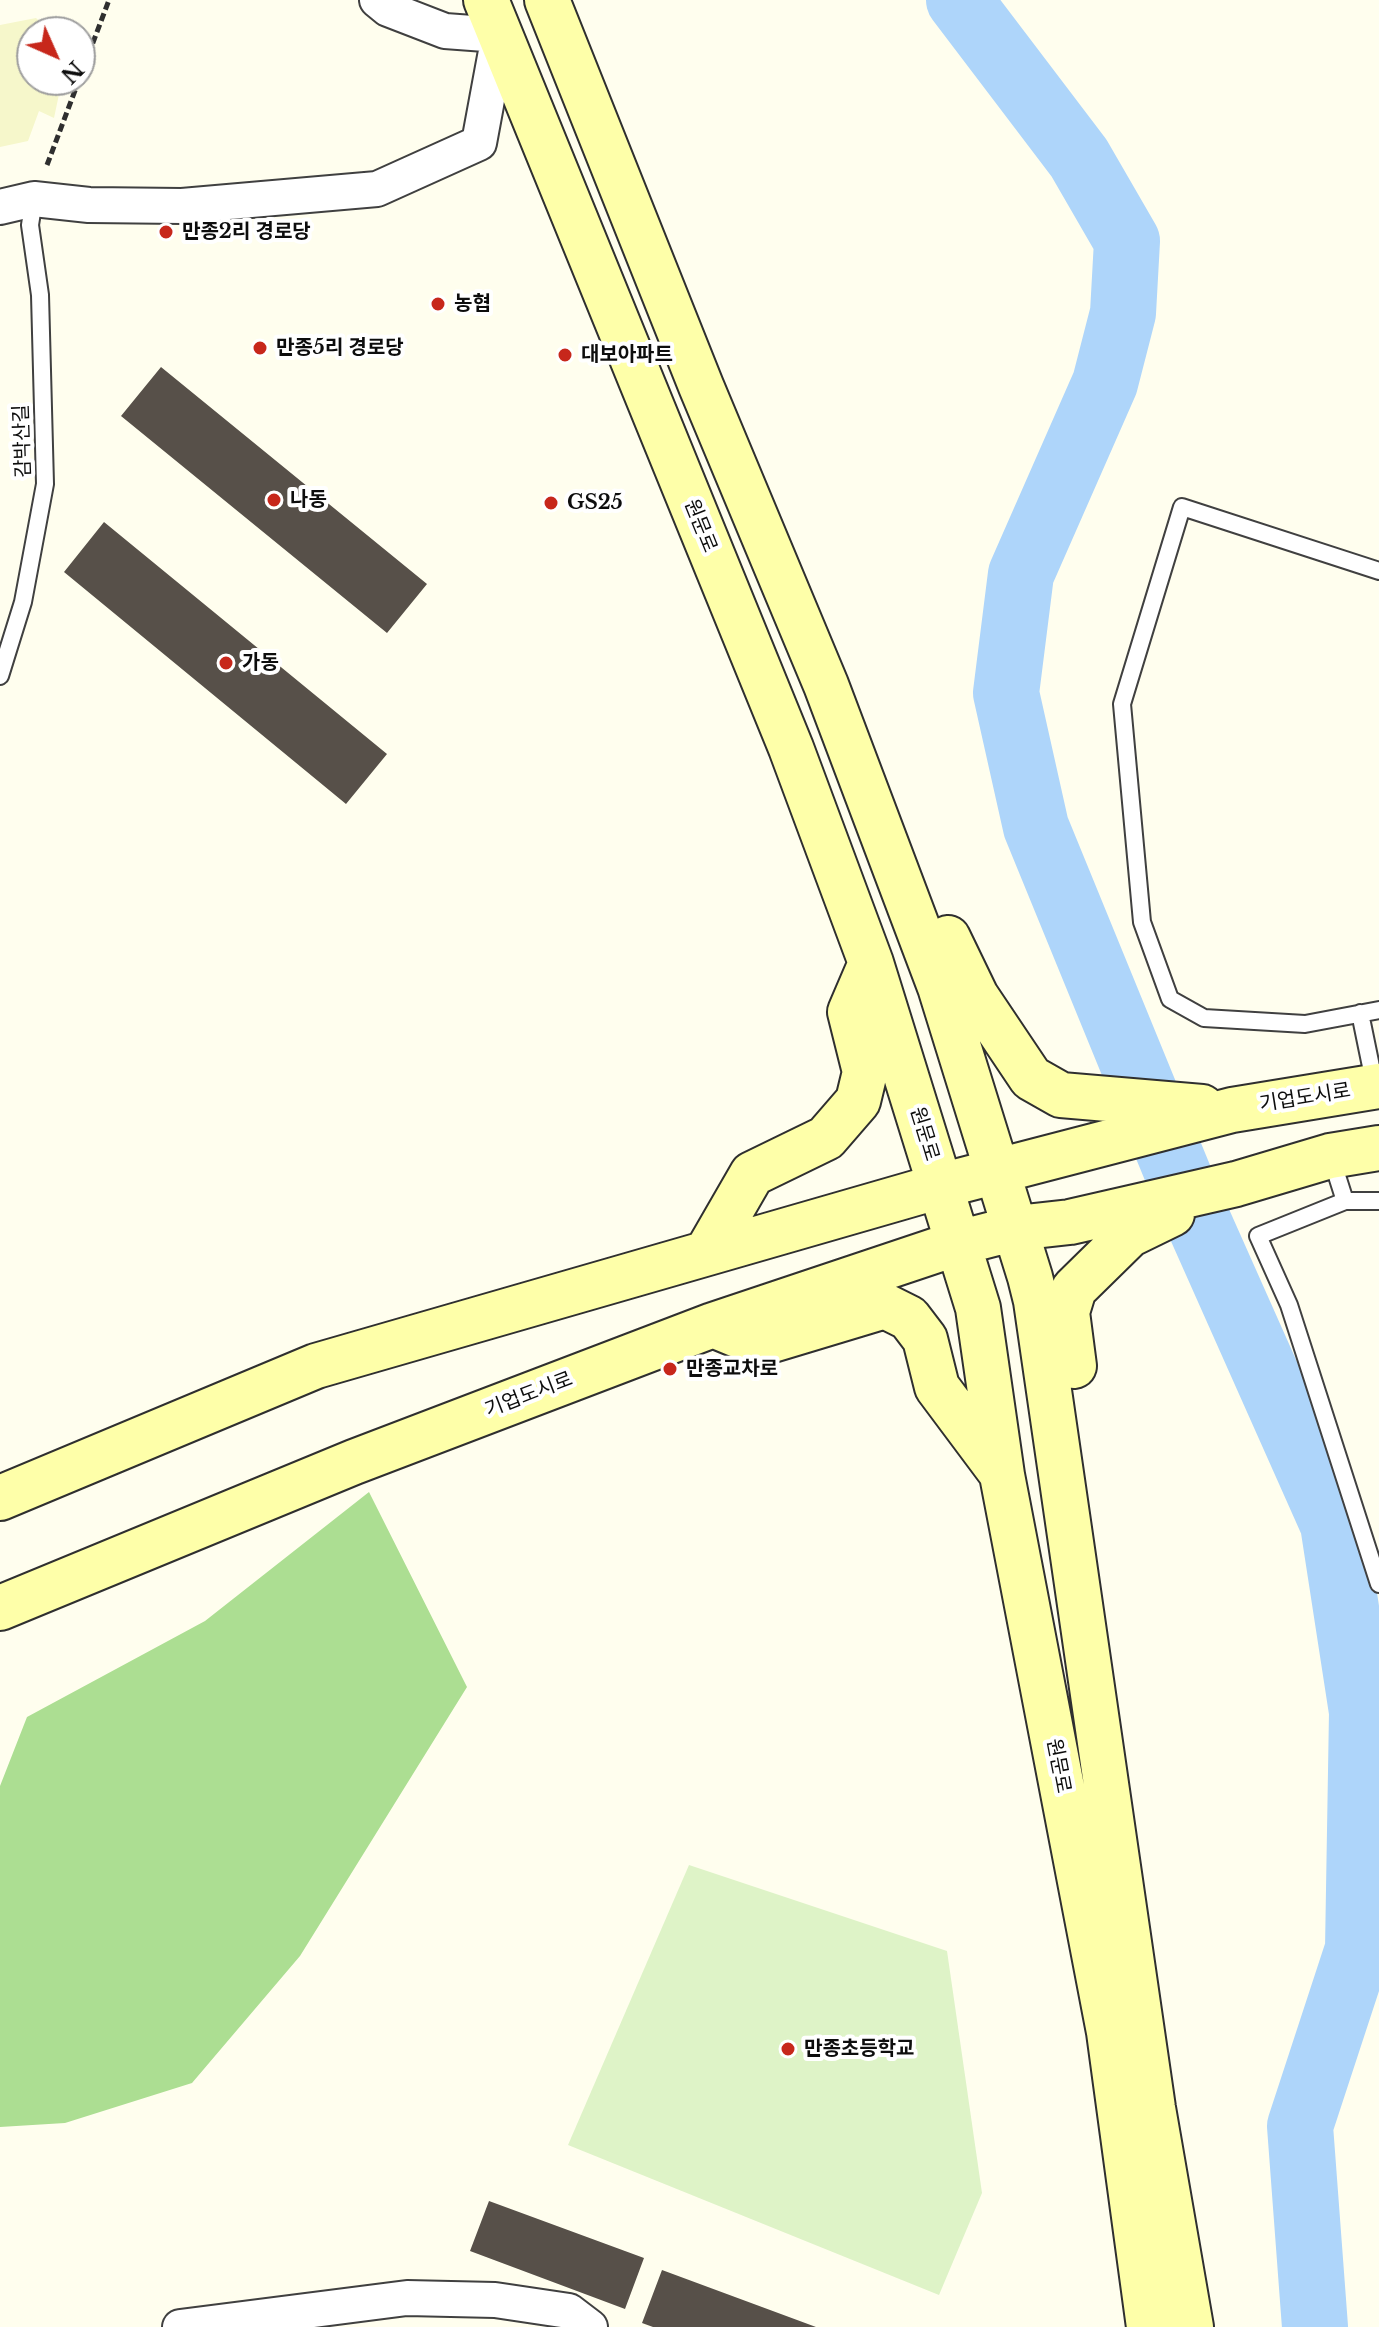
<!DOCTYPE html>
<html>
<head>
<meta charset="utf-8">
<style>
  body { margin:0 }
  #map { position:relative; width:1379px; height:2327px; overflow:hidden; background:#fffeee; font-family:"Libre Baskerville",serif }
  canvas { display:block }
  .north { position:absolute; left:16px; top:16px; width:80px; height:80px; box-sizing:border-box; background:#fff; border:2px solid #9e9e9e; border-radius:50%; rotate:135deg; font-size:22px; font-weight:700; line-height:32px; text-align:center; color:#0d0d0d }
  .north::after { content:''; display:block; margin:auto; width:28px; height:36px; background:#c7271b; clip-path:polygon(50% 0,100% 100%,50% 72%,0 100%) }
</style>
</head>
<body>
<div id="map">
<canvas width="1379" height="2327"></canvas>
<div class="north">N</div>
</div>
<script>
const ctx = document.querySelector('canvas').getContext('2d');
ctx.lineJoin = 'round';
function fillPath(path, color) { ctx.fillStyle = color; ctx.fill(path, 'evenodd'); }
function trace(path, color, width, dash) { ctx.strokeStyle = color; ctx.lineWidth = width; ctx.lineCap = dash ? 'butt' : 'round'; ctx.setLineDash(dash || []); ctx.stroke(path); }
function drawText(font, color, halo, rows, align = 'center') {
  ctx.font = font + ' "Libre Baskerville","Noto Sans KR",serif'; ctx.lineWidth = 8; ctx.setLineDash([]); ctx.textBaseline = 'middle'; ctx.strokeStyle = halo; ctx.fillStyle = color; for (const [text, x, y, turn = 0] of rows) {
    ctx.save(); ctx.translate(x, y); ctx.rotate((+turn || 0) * Math.PI / 180); ctx.textAlign = isNaN(turn) ? turn : align; if (halo) ctx.strokeText(text, 0, 0); ctx.fillText(text, 0, 0); ctx.restore();
  }
}
fillPath(new Path2D(`
  M36,18L52,32H32V80H62L54,118L39,111L28,141L0,147V25Z`), '#f6f7cb');
fillPath(new Path2D(`
  M369,1492L467,1687L300,1956L192,2083L65,2123L0,2127V1786L27,1717L205,1621Z`), '#acde92');
fillPath(new Path2D(`
  M689,1865L947,1951L982,2193L939,2295L568,2145Z`), '#def3c7');
trace(new Path2D(`
  M959,0L1079,158L1127,241L1123,313L1105,383L1021,574L1006,693L1036,827L1187,1196L1333,1524L1362,1712L1358,1949L1300,2126L1315,2327`), '#aed5fa', 66);
fillPath(new Path2D(`
  M161,367L427,584L387,633L121,416Z
  M104,522L387,754L346,804L64,572Z
  M489,2201L644,2258L625,2309L470,2251Z
  M662,2270L816,2327H653L642,2323Z`), '#575049');
const lane = new Path2D(`
  M1379,571L1182,507L1122,704L1142,922L1170,999L1204,1018L1305,1024L1379,1010
  M0,676L23,602L45,484L40,295L30,225L34,199
  M1360,1013L1375,1086
  M1331,1157L1345,1201H1379
  M1345,1201L1258,1236L1289,1305L1379,1584`);
const street = new Path2D(`
  M0,207L34,199L89,205L182,206L377,189L479,143L499,35L445,31L388,9L377,0
  M180,2327L407,2298L495,2300L569,2311L590,2327`);
const secondary = new Path2D(`
  M486,0L791,748L871,963L978,1308L1002,1475L1109,2032L1149,2327
  M547,0L701,386L826,685L940,987L1030,1277L1036,1301L1153,2108L1191,2327
  M948,938L976,996L1031,1078L1061,1095L1202,1107
  M707,1252L752,1174L826,1138L858,1101L865,1072L850,1012L871,963
  M713,1325L759,1344L885,1306L909,1318L925,1339L937,1387L999,1470
  M1074,1366L1067,1312L1074,1289L1129,1235L1172,1214
  M0,1498L316,1366L940,1186L1232,1110L1379,1086
  M0,1608L354,1462L713,1325L958,1243L1016,1228L1070,1222L1236,1184L1330,1156L1379,1148`);
trace(lane, '#404040', 20);
trace(street, '#404040', 38);
trace(secondary, '#2f2f2f', 48);
trace(new Path2D(`
  M80,77L109,0
  M47,165L79,80`), '#2f2f2f', 5, [8, 4]);
trace(lane, '#fff', 16);
trace(street, '#fff', 34);
trace(secondary, '#feffa9', 44);
for (const [x, y, r, color] of [
  [166,232,8,"#c7271b"],
  [438,304,8,"#c7271b"],
  [260,348,8,"#c7271b"],
  [565,355,8,"#c7271b"],
  [274,500,8,"#c7271b"],
  [551,503,8,"#c7271b"],
  [226,663,8,"#c7271b"],
  [670,1369,8,"#c7271b"],
  [788,2049,8,"#c7271b"]
]) { const dot = new Path2D(); dot.arc(x, y, r, 0, 2 * Math.PI); ctx.fillStyle = color; ctx.fill(dot); trace(dot, '#fff', 3); }
drawText('bold 20px', '#0d0d0d', '#fff', [
  ["만종2리 경로당",182,232],
  ["농협",454,304],
  ["만종5리 경로당",276,348],
  ["대보아파트",581,355],
  ["나동",290,500],
  ["GS25",567,503],
  ["가동",242,663],
  ["만종교차로",686,1369],
  ["만종초등학교",804,2049]
], 'left');
drawText('20px', '#0d0d0d', '#fff', [
  ["감박산길",23,441,-92],
  ["원문로",700,526,68],
  ["기업도시로",1305,1098,-9],
  ["원문로",924,1134,73],
  ["기업도시로",529,1395,-21],
  ["원문로",1058,1766,79]
]);
</script>
</body>
</html>
